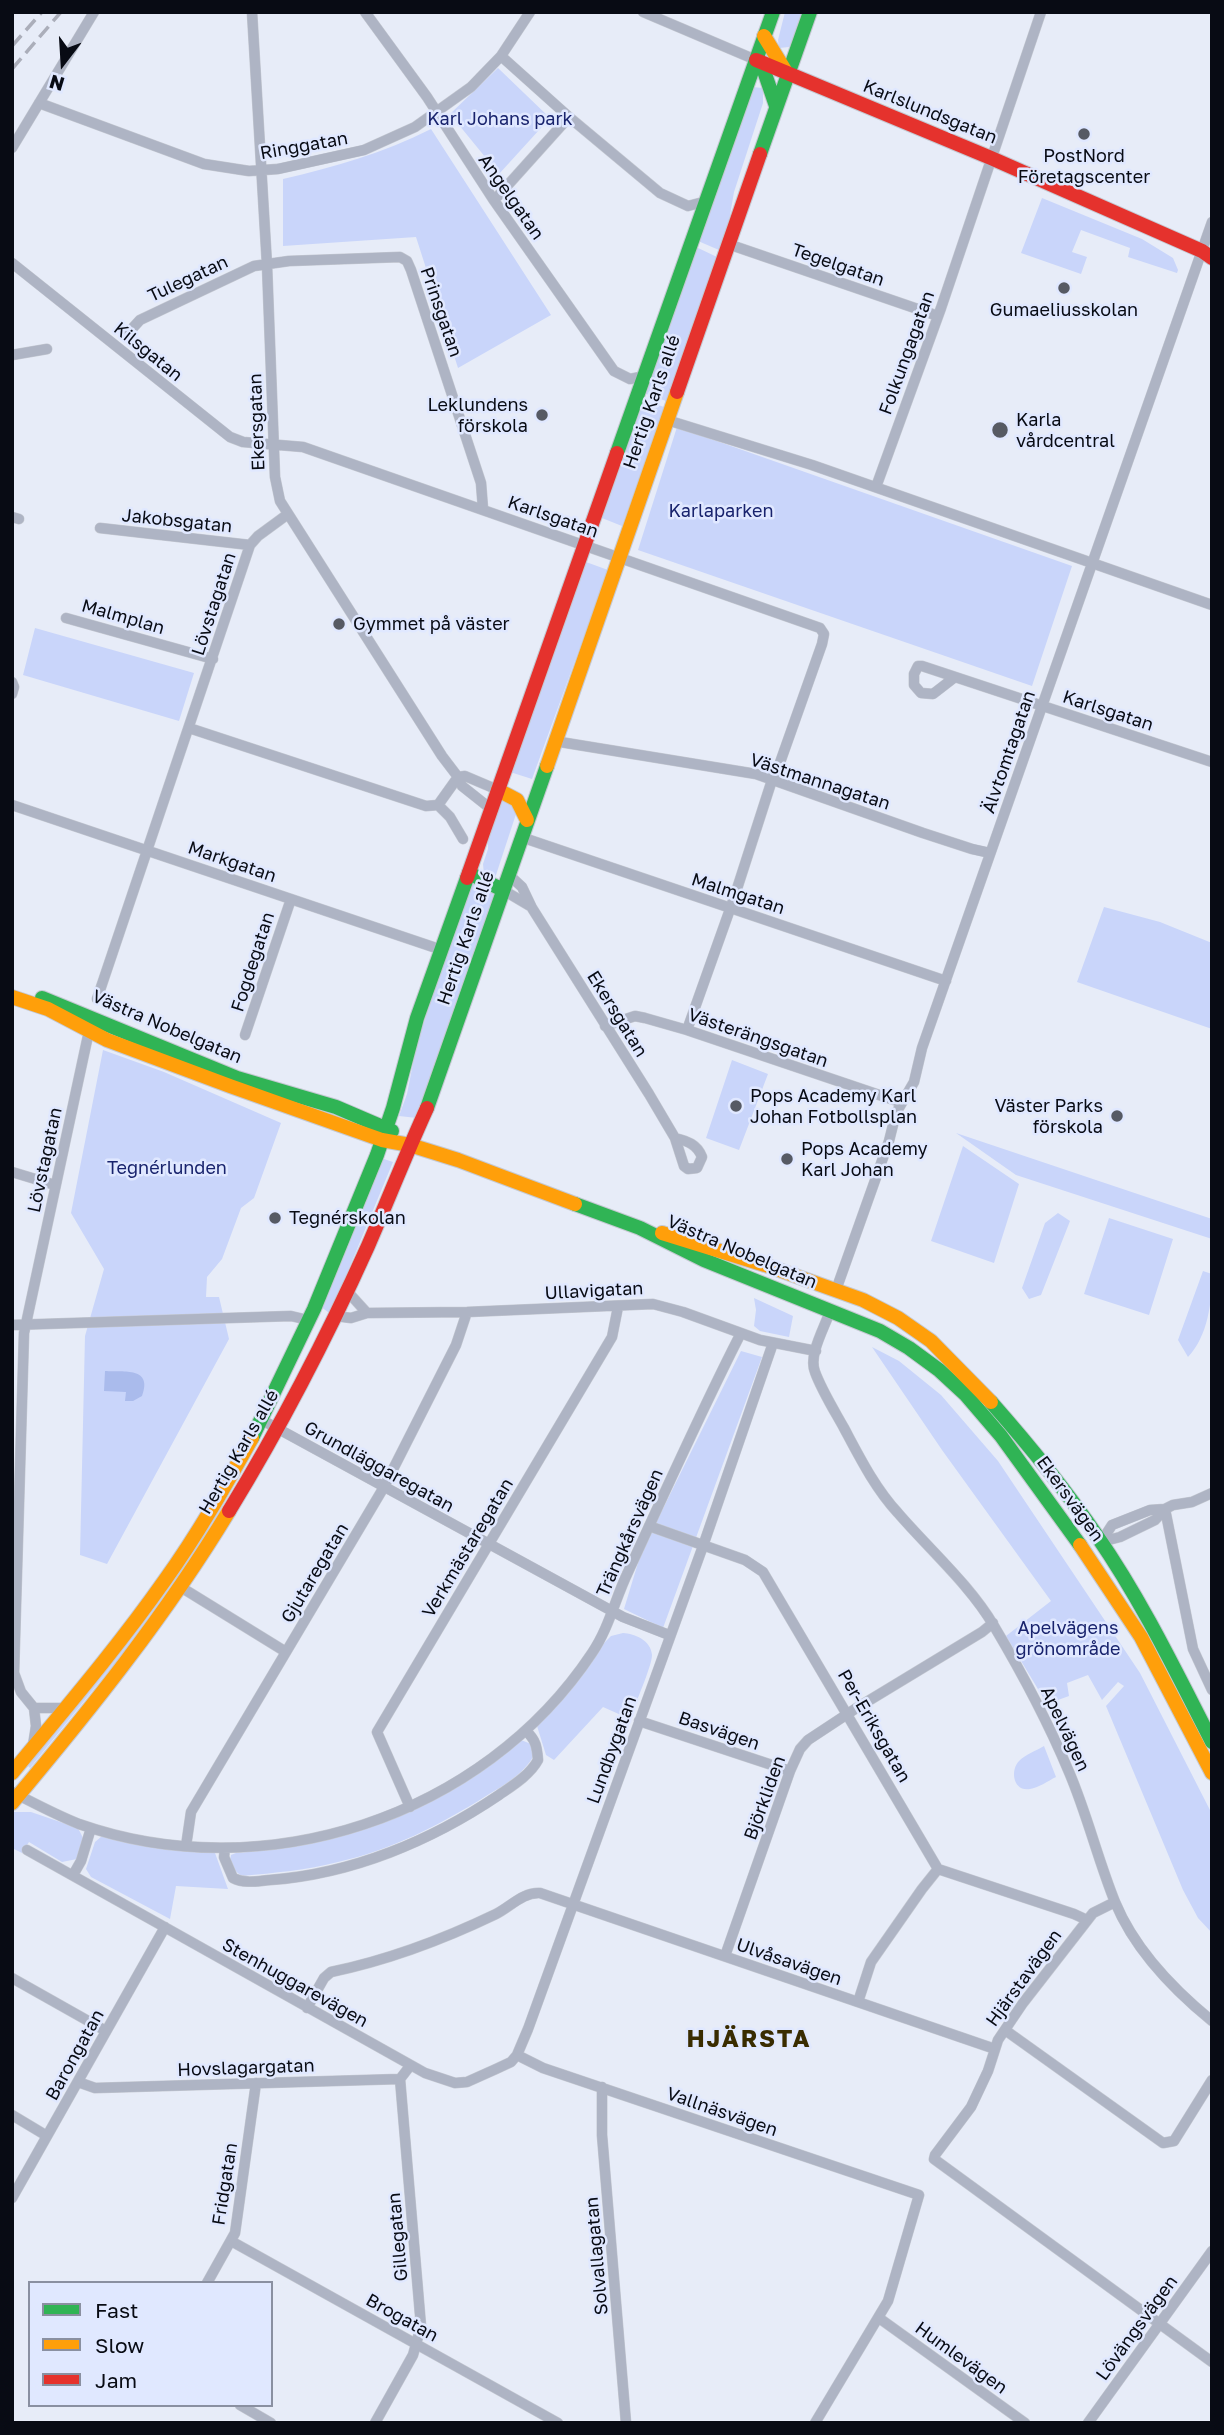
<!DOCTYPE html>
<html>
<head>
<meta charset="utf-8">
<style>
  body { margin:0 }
  #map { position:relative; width:1224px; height:2435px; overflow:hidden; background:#e7ecf8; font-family:"Golos Text",sans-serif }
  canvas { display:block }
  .frame { position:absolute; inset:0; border:14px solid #080b14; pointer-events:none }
  .legend { position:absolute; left:28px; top:2281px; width:245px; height:126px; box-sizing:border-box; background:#e0e8ff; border:2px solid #8a90a1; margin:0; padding:9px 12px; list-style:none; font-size:21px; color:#080b14 }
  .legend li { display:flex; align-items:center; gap:14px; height:35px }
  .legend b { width:35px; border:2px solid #8a90a1 }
  .north { position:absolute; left:28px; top:28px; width:70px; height:70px; -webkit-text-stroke:5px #e0e8ff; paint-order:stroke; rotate:197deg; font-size:19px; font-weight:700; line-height:28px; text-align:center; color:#080b14 }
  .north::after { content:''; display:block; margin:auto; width:24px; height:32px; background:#080b14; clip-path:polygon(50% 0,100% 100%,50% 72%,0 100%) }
</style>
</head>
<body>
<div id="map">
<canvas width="1224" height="2435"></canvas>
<div class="frame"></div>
<ul class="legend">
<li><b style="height:9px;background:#30b455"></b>Fast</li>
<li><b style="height:9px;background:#ff9f0a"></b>Slow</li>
<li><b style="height:9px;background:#e5322d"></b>Jam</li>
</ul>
<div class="north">N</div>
</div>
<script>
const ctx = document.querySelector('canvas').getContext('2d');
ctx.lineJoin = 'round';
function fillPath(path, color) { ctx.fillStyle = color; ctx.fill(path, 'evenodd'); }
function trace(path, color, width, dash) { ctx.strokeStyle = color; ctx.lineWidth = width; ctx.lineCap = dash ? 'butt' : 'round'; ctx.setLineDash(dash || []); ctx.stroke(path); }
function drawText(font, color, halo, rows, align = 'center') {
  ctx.font = font + ' "Golos Text",sans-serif'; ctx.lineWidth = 5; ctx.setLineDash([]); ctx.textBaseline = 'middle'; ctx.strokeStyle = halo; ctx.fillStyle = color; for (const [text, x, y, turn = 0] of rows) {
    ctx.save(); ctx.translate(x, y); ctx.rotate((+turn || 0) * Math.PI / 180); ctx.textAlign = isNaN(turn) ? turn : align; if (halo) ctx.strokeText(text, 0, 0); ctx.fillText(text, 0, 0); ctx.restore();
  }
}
fillPath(new Path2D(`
  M785,12H802L791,44L789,47L779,48L778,40Z
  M498,68L550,118L499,174L450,114Z
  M752,87L763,88V103L734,192L729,221L719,250L698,241Z
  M431,129L551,315L458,368L416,237L283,246V179C334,167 384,153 431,129Z
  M1042,198L1142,239L1173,258L1178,270L1177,273L1128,257L1130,248L1081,230L1072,252L1087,257L1081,274L1021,253Z
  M696,247L717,257L666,401L646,394Z
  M644,400L664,407L622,526L602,518Z
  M677,427L1072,566L1032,686L638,550Z
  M586,562L608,570L532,779L510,772Z
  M35,628L194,673L179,721L23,675Z
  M505,800L511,802L517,810L516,814L495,878L491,879L484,875L483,864L488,849V833L501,801Z
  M471,881L476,886L494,892L495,896L417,1118L399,1116L407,1094L417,1043Z
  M1104,907L1160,922L1212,943V1029L1077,982Z
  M103,1050L164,1072L281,1123L254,1198L241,1208L222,1259L207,1277L206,1297H219L229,1339L107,1564L80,1555L85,1336L104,1269L71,1213Z
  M732,1060L768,1074L739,1150L706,1138Z
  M956,1133L1212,1219V1239L1016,1175Z
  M963,1146L1019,1184L994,1263L931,1241Z
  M381,1158L393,1162L331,1312H328L321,1307Z
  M1058,1213L1070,1221L1041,1295L1029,1299L1022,1288L1045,1223Z
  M1109,1218L1173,1239L1149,1315L1084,1294Z
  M1203,1271L1212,1274C1212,1302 1208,1336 1188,1357L1178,1340Z
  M754,1298L793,1316L789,1337L760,1331L754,1326L756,1310Z
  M872,1347L899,1361L941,1395L998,1461L1140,1673L1212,1814V1933L1198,1918L1183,1890L1106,1706L1124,1686L1118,1682L1102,1700L1088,1675L1067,1683L1069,1696L1047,1704L1006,1636L1051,1601L942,1450Z
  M741,1351L762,1357L663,1628L624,1609L641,1553Z
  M165,1589L168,1591L123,1653L30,1768L28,1766Z
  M623,1633C635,1634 651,1640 652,1655C652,1666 634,1706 630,1719L603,1707L554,1760L546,1755L537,1726L568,1693L604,1643L611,1636Z
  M521,1740L531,1744L534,1755C525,1773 503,1786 486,1796C440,1825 391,1850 338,1862C307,1870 274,1873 242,1876C235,1872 228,1864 231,1855L236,1853C355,1844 427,1812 521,1740Z
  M1044,1746L1056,1777C1048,1781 1038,1788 1030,1789C1013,1792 1010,1770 1019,1761C1026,1754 1036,1751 1044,1746Z
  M12,1812H31L78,1828L83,1838L77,1859L62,1862L29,1842L22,1853L12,1848Z
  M102,1836L167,1849L215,1853L228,1889L176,1886L170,1919L91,1877L86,1869L95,1842Z`), '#c9d5fa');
fillPath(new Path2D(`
  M105,1371C124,1372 153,1367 142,1396L133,1401H125L126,1392L104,1391Z`), '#aabbec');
const street = new Path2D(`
  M252,12L267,265L275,477L280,501L442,756L458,777L462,786L491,809
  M365,12L427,97L493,199L614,371L630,379L645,376
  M643,12L756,60
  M501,56L569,117L660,193L688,206L707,201
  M39,103L204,164L249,171L278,169L364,150L415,127L471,87L501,56L530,12
  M12,148L94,12
  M493,199L498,196L569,117
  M728,244L938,316
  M12,263L230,437L243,442L303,447L820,628L824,634L822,644L777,771L772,780L734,898L687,1030
  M129,332L140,320L254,266L289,261L400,257L407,261L411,270L481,483L483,509
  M12,355L47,349
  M667,420L812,465L1212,605
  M876,487L941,308L1041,12
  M12,517L19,519
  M100,528L250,545
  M66,618L213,659
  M955,677L933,694L921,693L914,685V674L918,666H922L1212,762
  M12,682L14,687L12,694
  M189,728L426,806L438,805L458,777
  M554,741L756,774L923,833L972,849L990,853
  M458,777L465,776L498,790
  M12,805L442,950
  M438,805L450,817L463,839
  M521,837L946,981
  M508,874L522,887L532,908L649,1094L675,1138L684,1166L688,1169L697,1168L702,1157C697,1144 687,1141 675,1138
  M503,890L530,906
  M97,999L250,545L258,536L288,514
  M605,1026L635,1016L645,1018L687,1030L900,1102
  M245,1035L291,899
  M12,1172L55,1185
  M836,1290L889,1141L896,1113L914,1082L922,1048L1212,222
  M347,1291L367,1313
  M830,1311C825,1327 808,1355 815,1372C822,1391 834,1410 844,1428C860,1458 875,1488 898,1513C929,1549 970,1585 994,1626C1022,1673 1048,1722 1069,1772C1087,1814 1098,1860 1115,1902C1134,1948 1174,1990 1212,2021
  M335,1316L351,1318L367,1313L467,1312L653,1304L683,1312L760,1340L816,1351
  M12,1325L291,1316L308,1320
  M262,1420L623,1617L669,1635
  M1165,1509L1193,1649L1212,1690
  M649,1526L745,1560L763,1572L938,1869L1074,1914L1087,1920
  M1101,1542L1120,1537L1155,1520L1165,1509L1173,1505L1192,1502L1212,1493
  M1101,1542L1112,1525L1150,1510L1165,1509
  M179,1586L286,1652
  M34,1708H64
  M639,1721L790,1771
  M33,1745L36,1726L34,1708L21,1692L14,1673L24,1333L89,1031
  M12,1792C34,1803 56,1815 79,1824C264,1889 483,1817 592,1653C609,1628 615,1599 628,1572C665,1492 701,1411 741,1333
  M410,1807L377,1732L612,1337L618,1307
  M186,1846L191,1812L384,1487L456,1345L467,1312
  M225,1848L224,1857L233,1878C245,1884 257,1881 270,1880C352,1874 431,1841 499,1795C512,1786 530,1775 538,1760C537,1747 536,1740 526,1731
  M27,1850L425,2073L455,2083L467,2082L496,2069L511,2062L517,2055L528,2029L703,1546L773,1343
  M73,1875L81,1861L91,1828
  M1115,1902L1093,1913L1023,2003L998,2040L988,2071L971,2107L935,2155L934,2159L1212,2362
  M725,1956L790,1771L800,1749L808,1740L855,1709L982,1632L993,1623
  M12,1978L106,2031
  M858,2002L871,1962L922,1889L938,1869
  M307,2008L324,1978L331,1972C389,1960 442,1940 496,1914C510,1907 523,1892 540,1893L995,2049
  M1005,2030L1163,2143L1174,2141L1212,2080
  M517,2055L543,2068L919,2195L888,2301L815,2423
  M78,2082L95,2088L400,2079L410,2066
  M602,2087V2135L626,2423
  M12,2115L47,2136
  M12,2198L165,1927
  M231,2241L558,2423
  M207,2283L235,2233L256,2083
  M879,2318L1025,2423
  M240,2405L271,2423
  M375,2423L413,2355L421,2326L400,2079
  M1088,2423L1212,2251`);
const fast = new Path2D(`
  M757,61L764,71L776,106
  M760,154L810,12
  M617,453L773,12
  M469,873L503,890
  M42,998L237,1078L336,1107L392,1131
  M427,1108L547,766
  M575,1204L640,1228L704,1260L880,1331L909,1348L939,1370L965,1394L1001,1436L1080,1545
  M991,1402C1029,1445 1065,1489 1097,1536C1142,1601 1176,1672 1212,1742
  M252,1438L314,1309L377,1155L393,1108L417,1018L467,878`);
const slow = new Path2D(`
  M764,36L786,72
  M547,766L677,392
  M498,790L517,800L527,820
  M12,997L48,1009L107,1040L230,1086L382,1140L410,1145L458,1160L575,1204
  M662,1233L765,1265L863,1300L898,1318L931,1341L991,1402
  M1080,1545L1141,1637L1212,1773
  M12,1773C64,1710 118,1647 165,1580C198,1534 225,1486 252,1438
  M12,1803C90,1710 166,1615 229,1511`);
const jam = new Path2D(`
  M756,60L991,158L1202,251L1212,258
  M677,392L760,154
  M467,878L617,453
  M229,1511C281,1426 327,1337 368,1246C388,1200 406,1154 427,1108`);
trace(street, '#c5c9d2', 11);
trace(fast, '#c5c9d2', 16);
trace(slow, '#c5c9d2', 16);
trace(jam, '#c5c9d2', 16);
trace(street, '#aeb4c4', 10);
trace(fast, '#30b455', 14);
trace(slow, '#ff9f0a', 14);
trace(jam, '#e5322d', 14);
trace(new Path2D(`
  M12,46L42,12
  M12,69L61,12`), '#abaeba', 3.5, [14, 7]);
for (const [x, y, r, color] of [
  [1084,134,7,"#565a64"],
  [1064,288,7,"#565a64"],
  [542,415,7,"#565a64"],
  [1000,430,9,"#565a64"],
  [339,624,7,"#565a64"],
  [736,1106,7,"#565a64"],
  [1117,1116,7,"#565a64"],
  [787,1159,7,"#565a64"],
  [275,1218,7,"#565a64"]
]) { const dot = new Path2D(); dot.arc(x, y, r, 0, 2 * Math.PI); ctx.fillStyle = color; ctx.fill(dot); trace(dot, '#e0e8ff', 2.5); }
drawText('18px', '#080b14', '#e0e8ff', [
  ["Karlslundsgatan",930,112,22],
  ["Ringgatan",304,146,-10],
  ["Angelgatan",511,197,55],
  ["Tegelgatan",838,265,19],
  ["Tulegatan",188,279,-25],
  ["Prinsgatan",441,312,71],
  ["Kilsgatan",148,352,39],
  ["Folkungagatan",907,353,-70],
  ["Hertig Karls allé",652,402,-71],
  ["Ekersgatan",257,422,-92],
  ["Karlsgatan",553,517,19],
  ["Jakobsgatan",177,521,6],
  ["Lövstagatan",214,604,-72],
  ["Malmplan",123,617,16],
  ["Karlsgatan",1108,711,18],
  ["Älvtomtagatan",1009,752,-71],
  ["Västmannagatan",820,782,18],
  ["Markgatan",232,862,19],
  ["Malmgatan",738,894,18],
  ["Hertig Karls allé",466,938,-71],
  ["Fogdegatan",253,962,-72],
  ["Ekersgatan",617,1014,58],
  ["Västra Nobelgatan",167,1027,23],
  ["Västerängsgatan",758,1038,19],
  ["Lövstagatan",45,1160,-78],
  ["Västra Nobelgatan",742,1252,23],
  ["Ullavigatan",594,1291,-3],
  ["Hertig Karls allé",239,1452,-60],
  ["Grundläggaregatan",379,1467,29],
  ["Ekersvägen",1070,1499,54],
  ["Trängkårsvägen",630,1533,-66],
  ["Verkmästaregatan",468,1548,-59],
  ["Gjutaregatan",315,1573,-59],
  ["Per-Eriksgatan",874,1726,60],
  ["Apelvägen",1065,1729,65],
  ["Basvägen",719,1731,19],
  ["Lundbygatan",612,1750,-70],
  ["Björkliden",765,1798,-70],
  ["Ulvåsavägen",789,1962,19],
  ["Hjärstavägen",1024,1978,-54],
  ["Stenhuggarevägen",295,1983,29],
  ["Barongatan",75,2055,-61],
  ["Hovslagargatan",246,2068,-2],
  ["Vallnäsvägen",722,2112,19],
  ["Fridgatan",225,2184,-81],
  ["Gillegatan",398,2237,-95],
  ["Solvallagatan",597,2256,-95],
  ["Brogatan",402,2318,29],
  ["Lövängsvägen",1137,2328,-54],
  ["Humlevägen",961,2358,36]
]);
drawText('18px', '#18236d', '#e0e8ff', [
  ["Karl Johans park",500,119],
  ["Karlaparken",721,511],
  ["Tegnérlunden",167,1168],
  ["Apelvägens",1068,1628],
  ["grönområde",1068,1649]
]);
drawText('18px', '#080b14', '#e0e8ff', [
  ["PostNord",1084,156,"center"],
  ["Företagscenter",1084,177,"center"],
  ["Gumaeliusskolan",1064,310,"center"],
  ["Leklundens",528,405,"right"],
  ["förskola",528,426,"right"],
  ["Karla",1016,420],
  ["vårdcentral",1016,441],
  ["Gymmet på väster",353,624],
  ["Pops Academy Karl",750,1096],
  ["Johan Fotbollsplan",750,1117],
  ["Väster Parks",1103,1106,"right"],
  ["förskola",1103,1127,"right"],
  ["Pops Academy",801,1149],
  ["Karl Johan",801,1170],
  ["Tegnérskolan",289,1218]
], 'left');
ctx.letterSpacing = '2px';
drawText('bold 24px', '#392c01', '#e0e8ff', [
  ["HJÄRSTA",749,2039]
]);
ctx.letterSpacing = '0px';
</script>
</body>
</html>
